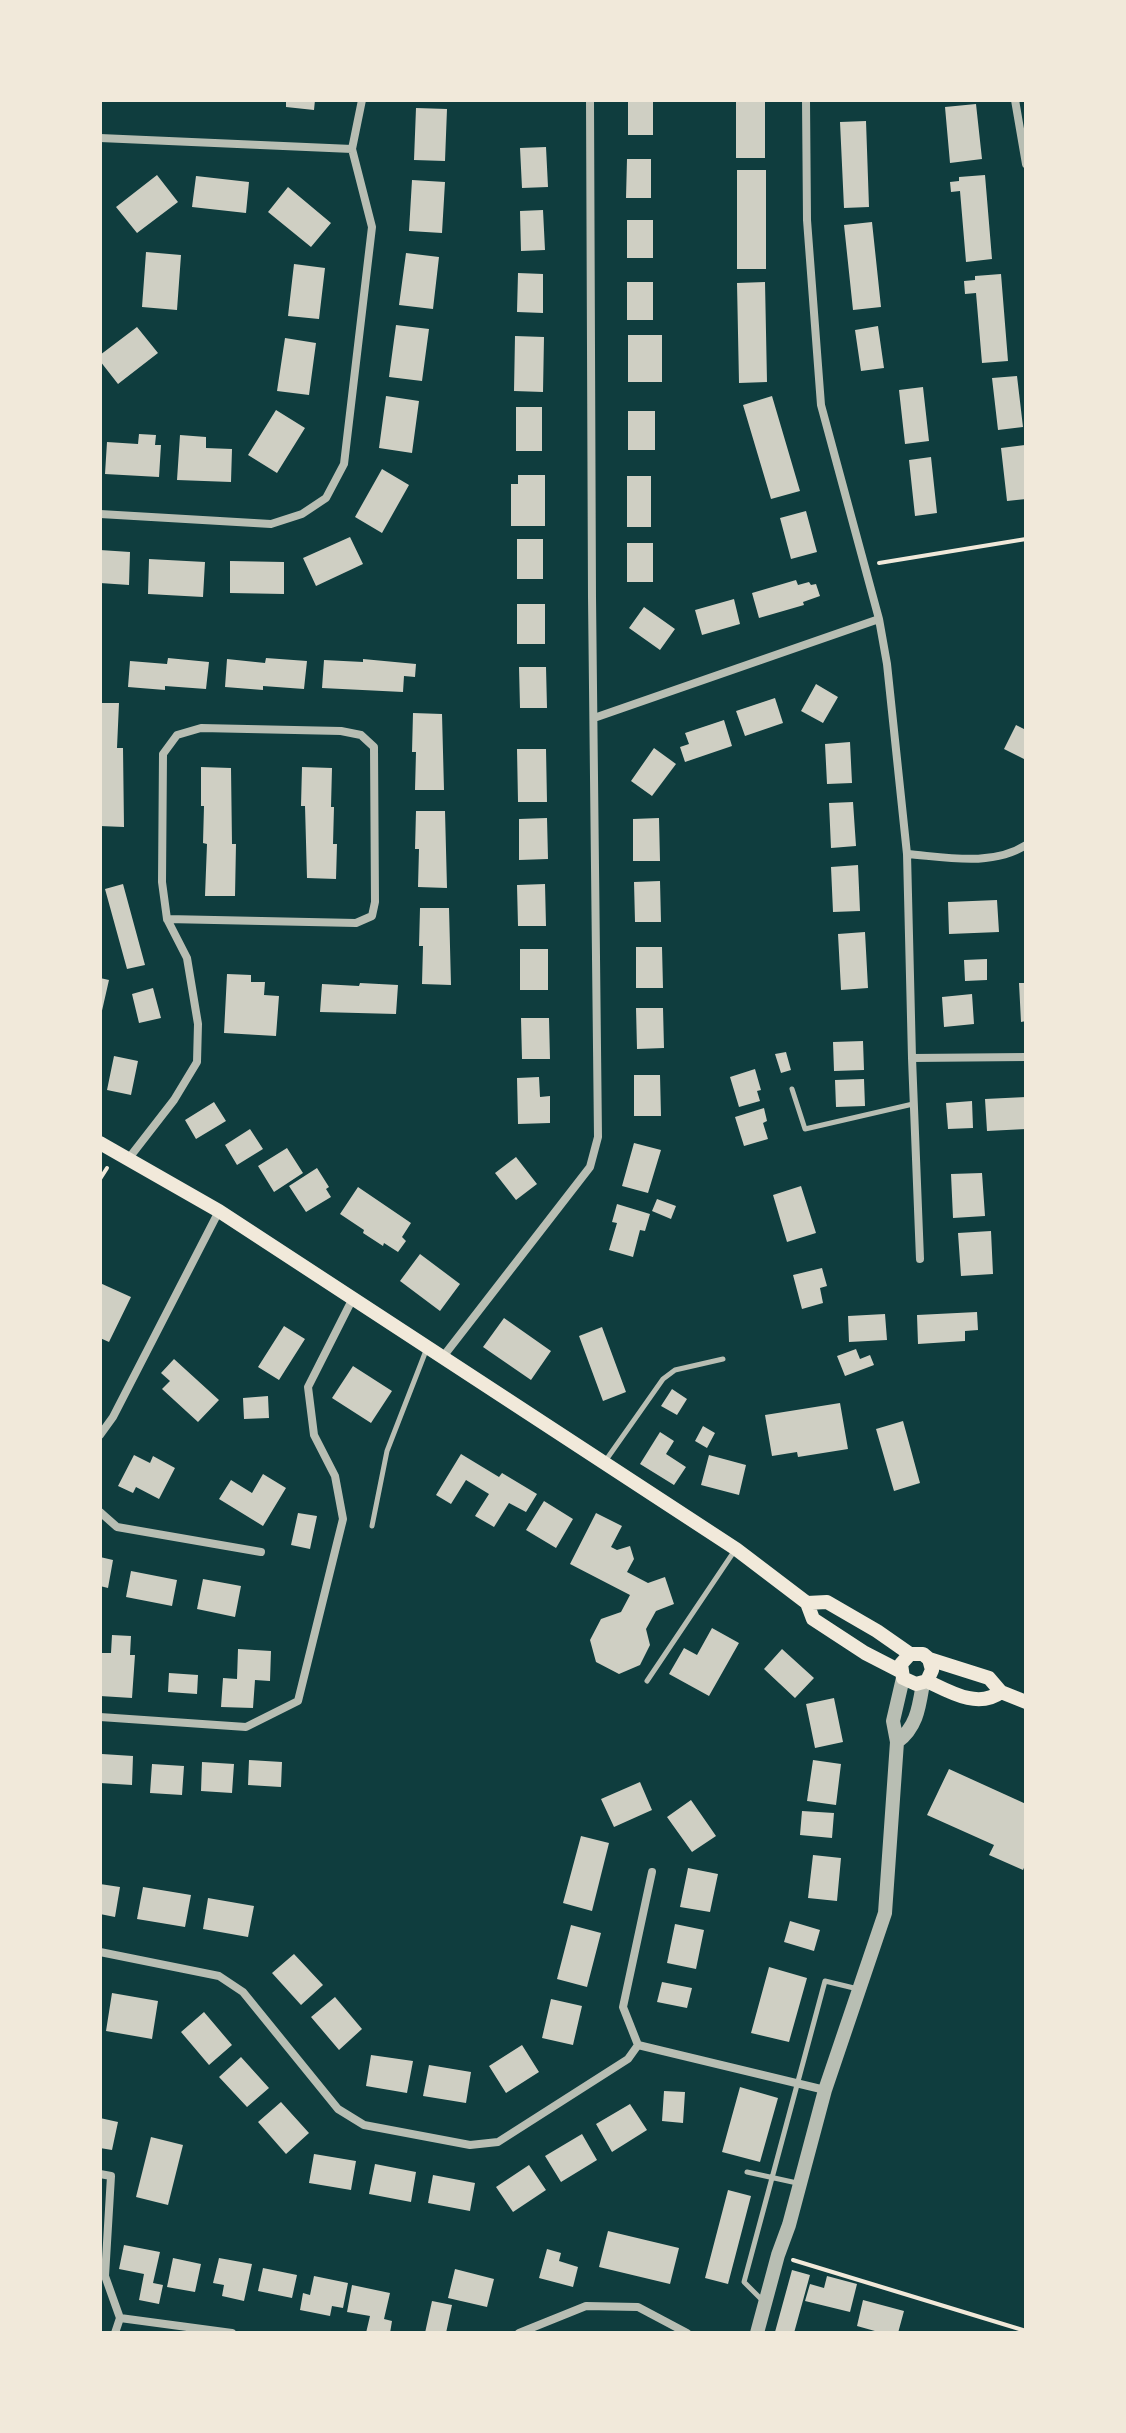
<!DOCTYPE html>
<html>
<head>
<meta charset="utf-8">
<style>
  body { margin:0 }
  #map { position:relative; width:1126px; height:2433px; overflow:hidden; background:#0f3d3e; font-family:"Work Sans",sans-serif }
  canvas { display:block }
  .frame { position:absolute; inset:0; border:102px solid #f1e9da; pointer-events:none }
</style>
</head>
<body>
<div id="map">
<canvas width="1126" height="2433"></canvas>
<div class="frame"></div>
</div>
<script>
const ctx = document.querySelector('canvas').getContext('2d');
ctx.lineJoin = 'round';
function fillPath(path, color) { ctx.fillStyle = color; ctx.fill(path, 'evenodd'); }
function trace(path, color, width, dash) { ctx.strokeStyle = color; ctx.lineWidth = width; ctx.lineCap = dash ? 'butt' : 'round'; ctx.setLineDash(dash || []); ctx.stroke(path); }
fillPath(new Path2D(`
  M286,100H315L314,110L286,107Z
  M628,100H653V135H628Z
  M736,100H765V158H736Z
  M976,104L982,159L950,163L945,107Z
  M416,108L447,109L445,161L414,160Z
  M866,121L869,207L844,208L840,122Z
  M546,147L548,187L522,188L520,148Z
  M627,159H651V198H626Z
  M737,170H766V269H737Z
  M157,175L178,202L137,233L116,207Z
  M985,175L992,259L966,262L960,191L951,192L950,182L959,181V177Z
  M196,176L249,182L246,213L192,207Z
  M412,180L445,182L442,233L409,231Z
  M288,187L331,223L311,247L268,212Z
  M543,210L545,250L521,251L520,211Z
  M627,220H653V258H627Z
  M872,222L881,307L853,310L844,225Z
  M146,252L181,255L177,310L142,307Z
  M406,253L439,257L433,309L399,305Z
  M294,264L325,268L319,319L288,316Z
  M518,273L543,274V313L517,312Z
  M1001,274L1008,361L982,363L976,293L965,294L964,281L975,280V276Z
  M627,282H653V320H627Z
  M765,282L767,382L739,383L737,283Z
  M396,325L429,329L422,381L389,377Z
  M878,326L884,368L861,371L855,330Z
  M137,327L158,353L118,384L100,361V355Z
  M628,335H662V382H628Z
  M515,336L544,337L543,392L514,391Z
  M285,338L316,343L309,395L277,391Z
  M1017,376L1023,427L998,430L992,378Z
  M923,387L929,441L905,444L899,390Z
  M386,396L419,401L412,453L379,448Z
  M772,396L800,491L771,499L743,405Z
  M516,407H542V451H516Z
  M276,410L305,428L277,473L248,455Z
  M628,411H655V450H628Z
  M139,434L156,435L155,445H161L159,477L105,474L107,442L138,444Z
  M180,435L206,437V448L232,449L231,482L177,480Z
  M1025,445L1026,499L1007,501L1001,448Z
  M931,457L937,513L915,516L909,460Z
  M382,469L409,485L382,533L355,517Z
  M518,475H545V526H511V484H518Z
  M627,476H651V527H627Z
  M806,511L817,552L791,559L780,518Z
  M350,537L363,564L316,586L303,558Z
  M517,539H543V579H517Z
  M627,543H653V582H627Z
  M100,550L130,552L129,585L100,583Z
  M149,559L205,562L203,597L148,594Z
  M230,561L284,562V594L230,593Z
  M796,580L798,585L809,582L811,585L816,584L820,596L803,602L804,605L759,618L752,593Z
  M734,599L740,624L702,635L695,610Z
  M517,604H545V644H517Z
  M644,607L675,629L660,650L629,628Z
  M168,658L209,662L206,689L165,686V690L128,687L130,661L167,664Z
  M266,658L307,661L304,689L263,686V690L225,687L227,659L265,663Z
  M363,659L416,664L415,677L404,676L403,692L322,688L324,660L363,662Z
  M519,667H546L547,708H520Z
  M816,684L838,697L823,723L801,711Z
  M775,698L783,723L745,736L736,711Z
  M100,703H119L117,748H123L124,827L100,826Z
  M413,713L442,714L444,790H415L416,752H412Z
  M724,720L732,746L685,762L680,747L689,744L685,733Z
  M1016,725L1026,730V760L1004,749Z
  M850,742L852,783L827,784L825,744Z
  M654,748L676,764L652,796L631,781Z
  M517,749H546L547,802H518Z
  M201,767L231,768L232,844H236L235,896H205L207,844L203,843L204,806H201Z
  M302,767L332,768L331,807H334L333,844H337L336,879L307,878L305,806H301Z
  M853,802L856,846L831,848L829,803Z
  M416,811H445L447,888L418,887L419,849H415Z
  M547,818L548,859L519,860V819Z
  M659,818L660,861H633V819Z
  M858,865L860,911L833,912L831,867Z
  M660,881L661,922H635L634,882Z
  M123,884L145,965L127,969L105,889Z
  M545,884L546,926H518L517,885Z
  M997,900L999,932L949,934L948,902Z
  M420,908H449L451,985L422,984L423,946H419Z
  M865,932L868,988L841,990L838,934Z
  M636,947H662L663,988H636Z
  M520,949H548V990H520Z
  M987,959V980L965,981L964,960Z
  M227,974L251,975V982H265L264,995L279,996L276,1036L224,1033Z
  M100,978L109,980L101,1015H100Z
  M360,983L398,985L396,1014L320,1012L322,984L359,986Z
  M1019,983H1026V1021L1021,1022Z
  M153,988L161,1018L139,1023L132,994Z
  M972,994L974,1024L944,1027L942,997Z
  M636,1008H663L664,1048L637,1049Z
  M521,1018H549L550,1059H522Z
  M863,1041L864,1070L834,1071L833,1042Z
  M786,1052L791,1070L781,1073L775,1054Z
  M114,1056L138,1061L131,1095L107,1090Z
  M755,1069L761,1090L757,1091L760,1101L739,1107L730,1077Z
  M634,1075H660L661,1116H634Z
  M539,1077L540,1097L550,1096V1123L518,1124L517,1078Z
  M864,1079L865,1106L836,1107L835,1080Z
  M1026,1097V1129L987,1131L985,1099Z
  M972,1101L973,1128L948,1129L946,1103Z
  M214,1102L226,1121L196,1139L185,1120Z
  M764,1108L767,1121L763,1123L768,1139L744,1146L735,1117Z
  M250,1129L263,1149L237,1165L225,1145Z
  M634,1143L661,1150L648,1193L622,1186Z
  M287,1148L303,1173L274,1192L258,1166Z
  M516,1157L537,1184L516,1200L495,1173Z
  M317,1168L329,1187L326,1189L331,1197L306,1212L289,1186Z
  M982,1173L985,1216L953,1218L951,1174Z
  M801,1186L816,1233L787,1242L773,1195Z
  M358,1187L411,1223L402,1237L406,1241L398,1252L384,1243L383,1246L363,1233L364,1230L340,1214Z
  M657,1199L676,1206L671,1219L652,1211Z
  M617,1204L650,1214L645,1231L640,1230L633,1257L609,1250L617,1223L612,1222Z
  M991,1231L993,1274L961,1276L958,1233Z
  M420,1254L460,1284L440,1311L400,1281Z
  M822,1268L827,1286L820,1288L823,1303L802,1309L793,1275Z
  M100,1283L131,1297L109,1342L100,1338Z
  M977,1312L978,1330L965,1331V1341L918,1344L917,1315Z
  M885,1314L887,1340L849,1342L848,1316Z
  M504,1318L551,1351L531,1380L483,1347Z
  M284,1326L305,1339L279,1380L258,1367Z
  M602,1327L626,1392L603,1401L579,1336Z
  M856,1349L860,1359L870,1355L874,1365L845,1376L837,1356Z
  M174,1359L219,1400L198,1422L162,1389L170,1381L161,1373Z
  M353,1366L392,1391L371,1423L332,1398Z
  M672,1389L687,1399L677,1415L661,1406Z
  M268,1396L269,1418L244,1419L243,1398Z
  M840,1403L848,1449L798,1457L797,1452L772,1456L765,1415Z
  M903,1421L920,1483L894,1491L876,1429Z
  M703,1426L715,1433L707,1448L695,1441Z
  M660,1432L674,1441L666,1454L686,1467L674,1485L640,1464Z
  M461,1454L499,1477L502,1473L537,1494L526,1512L509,1503L494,1527L475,1516L489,1494L466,1480L451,1504L436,1495Z
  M134,1455L150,1463L153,1456L175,1468L159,1499L136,1487L133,1493L118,1486Z
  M709,1455L746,1465L739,1495L701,1485Z
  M263,1474L286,1488L263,1526L219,1499L231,1480L252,1493Z
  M544,1501L573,1519L556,1548L526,1530Z
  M298,1513L317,1516L310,1549L291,1545Z
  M596,1513L622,1526L611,1547L617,1550L630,1546L634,1559L627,1572L648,1583L665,1577L674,1604L656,1611L646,1629L650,1645L640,1665L619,1674L596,1662L590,1640L601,1619L621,1612L630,1595L570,1564Z
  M100,1557L113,1560L108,1588L100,1586Z
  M131,1571L177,1580L172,1606L126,1597Z
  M203,1579L241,1586L235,1617L197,1609Z
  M712,1628L739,1643L709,1696L669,1674L684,1648L697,1655Z
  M112,1635L131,1636L130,1655H135L132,1698L100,1696L101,1653H111Z
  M238,1649L271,1651L270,1681L255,1680L253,1708L221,1707L223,1678L237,1679Z
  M782,1649L814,1678L795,1698L764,1669Z
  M169,1673L198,1675L197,1694L168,1692Z
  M834,1698L843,1742L815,1748L806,1704Z
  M102,1754L133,1756L132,1785L100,1783Z
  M249,1760L282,1762L281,1787L248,1785Z
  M813,1760L841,1764L836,1805L807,1801Z
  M202,1762L234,1764L232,1793L201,1791Z
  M152,1764L184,1766L182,1795L150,1793Z
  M949,1769L1026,1804V1863L1023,1870L989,1855L994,1845L927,1815Z
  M640,1782L652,1810L614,1827L601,1799Z
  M691,1800L716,1836L692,1852L667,1817Z
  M802,1811L834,1813L832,1838L800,1835Z
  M581,1836L609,1843L592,1911L563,1903Z
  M813,1855L841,1858L837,1901L808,1898Z
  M688,1868L718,1874L710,1912L680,1907Z
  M100,1884L120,1887L115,1917L100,1914Z
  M143,1887L191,1895L185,1927L137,1919Z
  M208,1898L254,1906L248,1937L203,1929Z
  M790,1921L820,1930L814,1951L784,1942Z
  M675,1924L704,1930L696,1969L667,1963Z
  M571,1925L601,1933L587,1987L557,1979Z
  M294,1954L323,1985L301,2005L272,1973Z
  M769,1967L807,1978L789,2042L751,2033Z
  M662,1982L692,1988L687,2008L657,2002Z
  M112,1993L158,2001L152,2039L106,2031Z
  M335,1997L362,2029L339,2050L311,2017Z
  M551,1999L582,2006L573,2045L542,2038Z
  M204,2012L232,2045L209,2065L181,2032Z
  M522,2045L539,2072L506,2093L489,2066Z
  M371,2055L413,2061L407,2093L366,2086Z
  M241,2057L269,2088L247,2107L219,2077Z
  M429,2065L471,2072L466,2103L423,2096Z
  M740,2087L778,2098L760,2162L722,2152Z
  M664,2091L685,2092L683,2123L662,2121Z
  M281,2102L309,2133L286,2154L258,2122Z
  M630,2104L647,2130L612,2152L596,2124Z
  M100,2118L118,2122L112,2150L100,2148Z
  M582,2134L597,2160L561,2182L545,2156Z
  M151,2137L183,2145L168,2205L136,2197Z
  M314,2154L356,2161L351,2190L309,2183Z
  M375,2164L416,2172L411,2202L369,2194Z
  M529,2165L546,2190L513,2212L496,2187Z
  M433,2175L475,2183L470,2211L428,2203Z
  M728,2190L751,2196L728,2284L705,2278Z
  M608,2231L679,2248L670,2284L599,2267Z
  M124,2245L160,2252L153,2283L163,2285L159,2304L139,2300L144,2274L119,2269Z
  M547,2249L561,2253L559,2261L578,2267L573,2287L539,2278Z
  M173,2258L201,2264L195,2292L167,2287Z
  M219,2258L252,2264L244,2301L222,2296L224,2285L213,2283Z
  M263,2268L297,2275L292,2298L258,2291Z
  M455,2269L494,2279L487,2307L448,2298Z
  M792,2270L810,2275L794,2333H778L775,2332Z
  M314,2276L348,2283L343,2308L332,2306L330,2316L300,2310L303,2293L310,2295Z
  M827,2276L857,2284L850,2312L805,2301L810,2284L824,2288Z
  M352,2285L390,2293L384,2319L392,2321L390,2333H366L370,2316L347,2312Z
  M863,2300L904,2311L898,2333H882L857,2326Z
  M432,2301L452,2305L446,2333H425Z`), '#cfcfc3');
trace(new Path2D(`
  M879,563L1026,539
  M100,1179L107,1168
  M793,2260L1026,2331L1025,2333`), '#f1e9da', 4);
trace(new Path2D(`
  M792,1089L805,1129L913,1104
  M606,1460L663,1379L675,1370L723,1359
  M372,1526L387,1451L427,1348
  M647,1681L735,1550
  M747,2172L797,2183
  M764,2302L744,2282L825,1981L858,1989`), '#b8beb3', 5);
trace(new Path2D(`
  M806,100L807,220L821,405L879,619L887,664L907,854
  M1015,100L1026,164
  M100,138L352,149
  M100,514L271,524L302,514L326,498L344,464L372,227L352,149L362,100
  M594,718L879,619
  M912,1058L1026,1057
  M129,1158L174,1100L197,1062L198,1024L187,958L167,919L162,882L163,754L177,735L201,728L341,731L361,735L374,747L375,902L372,916L356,923L167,919
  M920,1259L912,1058L907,854C945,857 992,867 1026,845
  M442,1358L590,1167L598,1137L592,597L590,100
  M100,1435L113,1417L219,1211
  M100,1512L117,1527L261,1552
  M100,1717L246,1727L298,1701L343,1519L335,1476L314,1435L308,1387L353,1298
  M100,1952L219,1976L243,1992L338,2109L364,2125L470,2145L498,2142L628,2059L638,2045L825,2090
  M638,2045L623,2007L652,1872
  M100,2174L111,2176L105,2276L120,2318L232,2333
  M115,2333L120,2318
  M519,2333L586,2306L638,2307L687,2333`), '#b8beb3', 8);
trace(new Path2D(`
  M897,1742C917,1727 919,1707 923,1683
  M757,2333L778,2255L789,2225L825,2090L885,1913L897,1742L893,1721L903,1678`), '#b8beb3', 14);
trace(new Path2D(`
  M100,1143L219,1211L736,1549L807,1603L813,1619L865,1653L900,1671
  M807,1603L827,1602L877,1631L910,1654
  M929,1659L932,1670L927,1681L916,1684L903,1678L901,1664L910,1654H923L929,1659L989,1678L1001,1692L1026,1702
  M927,1681C950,1692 978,1709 1001,1692`), '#f1e9da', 14);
</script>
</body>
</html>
